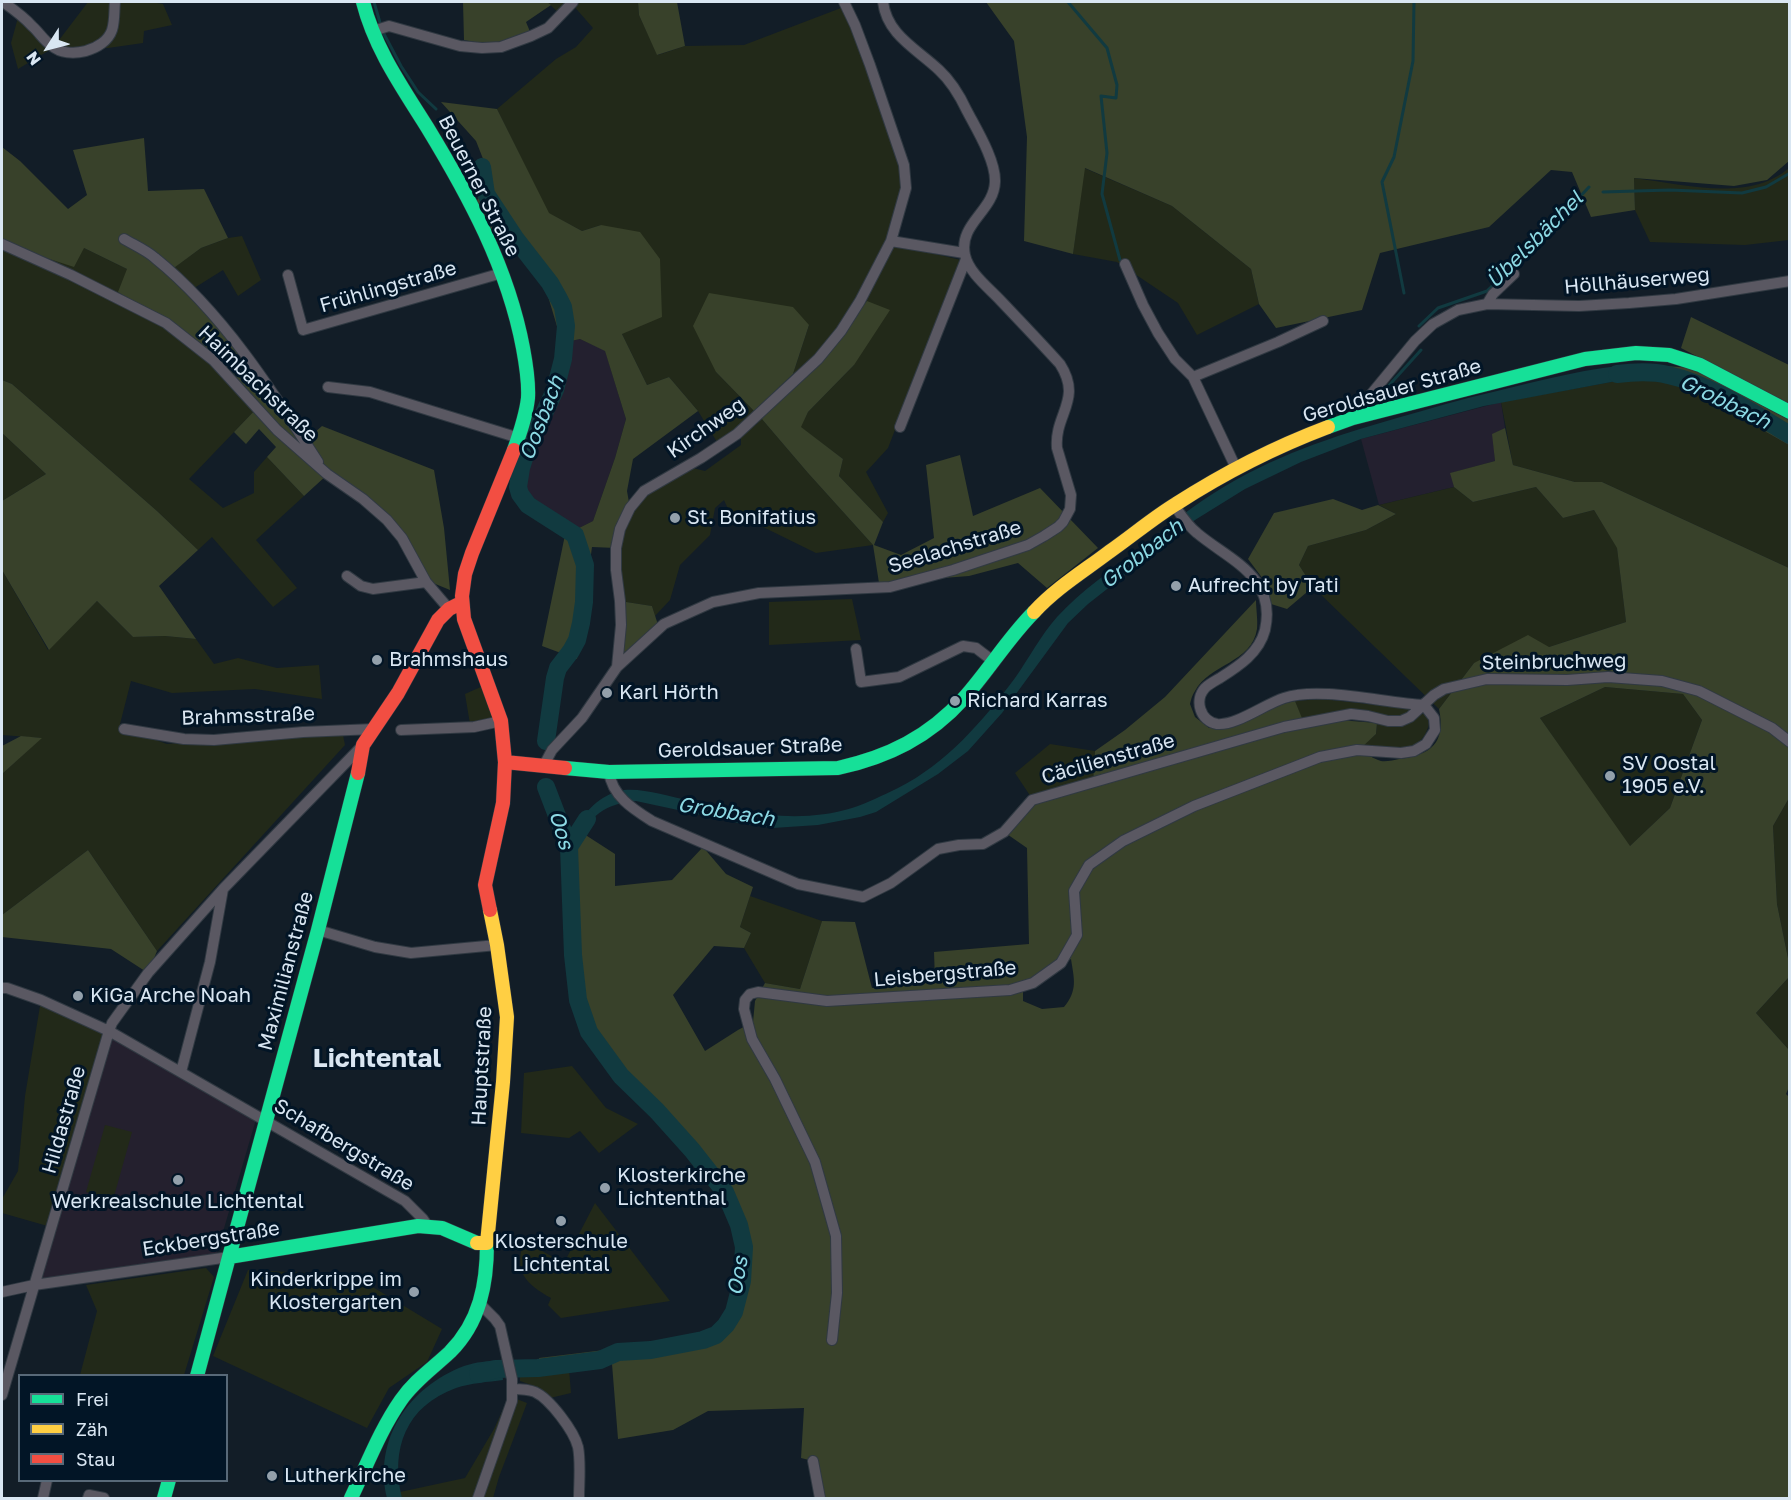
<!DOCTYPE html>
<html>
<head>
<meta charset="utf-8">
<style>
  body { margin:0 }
  #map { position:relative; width:1791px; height:1500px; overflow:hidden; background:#121d27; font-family:"Golos Text",sans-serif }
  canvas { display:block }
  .frame { position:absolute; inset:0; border:3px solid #d9e6f2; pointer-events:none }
  .legend { position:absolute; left:18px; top:1374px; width:210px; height:108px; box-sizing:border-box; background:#021526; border:2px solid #586978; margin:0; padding:8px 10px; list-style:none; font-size:18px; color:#d9e6f2 }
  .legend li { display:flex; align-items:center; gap:12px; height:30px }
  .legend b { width:30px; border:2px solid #586978 }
  .north { position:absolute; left:18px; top:18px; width:60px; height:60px; -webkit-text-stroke:4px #021526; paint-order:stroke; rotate:234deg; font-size:16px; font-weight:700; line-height:24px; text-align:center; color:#d9e6f2 }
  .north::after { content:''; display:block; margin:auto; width:21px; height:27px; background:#d9e6f2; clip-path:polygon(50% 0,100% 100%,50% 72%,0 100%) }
</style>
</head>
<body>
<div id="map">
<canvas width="1791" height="1500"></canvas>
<div class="frame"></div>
<ul class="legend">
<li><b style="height:8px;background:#16e098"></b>Frei</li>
<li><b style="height:8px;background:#ffcf43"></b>Zäh</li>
<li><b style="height:8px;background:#f24e42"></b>Stau</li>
</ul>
<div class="north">N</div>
</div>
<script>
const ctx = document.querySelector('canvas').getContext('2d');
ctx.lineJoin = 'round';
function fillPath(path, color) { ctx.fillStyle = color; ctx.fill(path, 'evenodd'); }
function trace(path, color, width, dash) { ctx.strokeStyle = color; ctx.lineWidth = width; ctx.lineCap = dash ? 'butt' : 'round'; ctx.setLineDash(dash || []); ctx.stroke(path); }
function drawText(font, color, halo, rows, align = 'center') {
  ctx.font = font + ' "Golos Text",sans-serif'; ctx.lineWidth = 6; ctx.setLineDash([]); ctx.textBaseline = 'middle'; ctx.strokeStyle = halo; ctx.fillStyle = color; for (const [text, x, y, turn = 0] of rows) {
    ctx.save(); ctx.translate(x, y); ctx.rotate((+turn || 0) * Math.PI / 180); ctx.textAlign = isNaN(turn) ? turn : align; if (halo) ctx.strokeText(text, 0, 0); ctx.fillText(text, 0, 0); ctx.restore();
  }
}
fillPath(new Path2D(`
  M580,339L605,350L626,419L615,458L593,521L565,535L521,506L512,487L531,421L554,380L562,343Z
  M1501,402L1505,428L1493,434L1495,461L1451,473L1454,487L1379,505L1361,439Z`), '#23202f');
fillPath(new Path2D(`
  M109,1031L257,1116L215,1259L34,1285Z`), '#24202e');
fillPath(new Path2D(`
  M88,2H151L163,4L172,25L144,31L143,43L108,48H53L18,69L11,43L19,14L53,48Z
  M547,2H638L639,15L658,55L685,46L744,45L841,8L870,65L906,188L892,244L961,260L888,448L866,472L888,513L883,522L839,476L843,459L800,427L808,412L854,365L819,363L793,374L809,325L716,372L754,411L745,424L717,442L698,411L669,377L647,385L622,334L601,225L582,231L548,213L497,109L556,59L576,47L593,28L572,4L561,15Z
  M1084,168L1172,206L1251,269L1259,304L1197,335L1178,303L1117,262L1073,254Z
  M1789,168V240L1745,245L1650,242L1635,210L1634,178C1683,184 1748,203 1789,168Z
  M242,236L261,280L238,296L223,270L191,290L166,273L201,248L228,238Z
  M2,242L84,248L127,269L165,322L213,360L257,408L189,479L223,508L254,493V472L267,457L304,496L256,540L297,588L273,607L212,537L198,550L157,511L12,384L2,380Z
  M1644,379L1665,381L1690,389L1789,445V568L1602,482H1575L1513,465L1501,402L1622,380Z
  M761,418L808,473L873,545L816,553L763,527L735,517L728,509L724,500L715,508L710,535L680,565L670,600L655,616L652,606L620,601L616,570L630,508L647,493L689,467L705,471L741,445V433L757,424Z
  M2,433L46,474L2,501Z
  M1454,487L1473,502L1536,487L1563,518L1594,510L1617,547L1626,622L1549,647L1474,663L1439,709L1313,587L1299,565L1308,546L1366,530L1396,514L1379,505Z
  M2,570L48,650L97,601L133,637L165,636L196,639L214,664L238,658L277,668L319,665L322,699L255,689L172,693L131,681L120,724L124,729L167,744L214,740L343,735L345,745L157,951L88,850L2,915V774L41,738L2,735Z
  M852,599L861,640L769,645V602Z
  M483,686L493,720L470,724L465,694Z
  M1605,687L1683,694L1702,720L1670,808L1629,847L1540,718Z
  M1322,699L1413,709L1402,716L1302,720L1295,701Z
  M1424,713C1429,718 1430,724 1427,730C1418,756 1381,749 1359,749L1376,734L1377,723L1411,721Z
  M1050,744L1095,751L1093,782L1033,800L1015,773Z
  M1789,798V963L1777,904L1773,826Z
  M750,896L822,921L800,989L765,983L744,948L751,933L740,927Z
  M1789,977V1050L1756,1013Z
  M41,1000L109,1031L51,1227L2,1213V1199L18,1171L25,1096Z
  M572,1066L606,1108L638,1124L599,1153L580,1131L569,1138L521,1133L524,1073Z
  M105,1125L132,1132L113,1200L86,1192Z
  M595,1203L670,1301L561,1318L548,1305L551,1298C526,1284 513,1272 524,1241L564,1263Z
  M206,1268L214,1277L184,1375H80L97,1311L86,1285Z
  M248,1270L353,1275L442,1329L427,1362L389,1388L367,1428L213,1356Z
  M569,1369L571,1393L550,1398L540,1388L520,1381V1375Z
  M509,1396L527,1403L499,1477L493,1498H402L400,1492L465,1478L494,1429Z`), '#222919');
fillPath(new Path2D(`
  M463,2H547L551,5L526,22L531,34L498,45L479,43L464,40Z
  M638,2H677L685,46L657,55L639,15Z
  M986,2H1789V161L1767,180L1734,186L1634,178L1635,210L1591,217L1572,172L1551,170L1489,227L1380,253L1362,310L1276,328L1259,304L1251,269L1172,206L1085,168L1073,254L1024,241L1027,137L1014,41Z
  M441,102L497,109L549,213L582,231L601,225L640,232L660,259L662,317L622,334L647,385L669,377L698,411L633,459L627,491L630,508L616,548L592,547L577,659L542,646L565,535L593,521L615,458L626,419L605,351L580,339L562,343L544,283L512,239L495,244L476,203L489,174L476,141Z
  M144,138L148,191L204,189L228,238L201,248L167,273C220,322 262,383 305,441L322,426L434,470L444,528L450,590L433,583L402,538L327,475L304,496L267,457L276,447L259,429L246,444L234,432L257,408L165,322L118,292L127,269L84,248L74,267L31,253L2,242V147L20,161L68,209L87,195L73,150Z
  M709,293L793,307L809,325L793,374L754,411L716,372L693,326Z
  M867,301L890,310L854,365L808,412L801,427L843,459L839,476L883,522L874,545L901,555L934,538L926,465L960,455L973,516L1040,488L1098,548L1047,588L1018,563L969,576L879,583L873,545L808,473L761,418L819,363Z
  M1691,317L1789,365V405L1681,348Z
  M1640,364L1692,368L1789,420V445L1690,389L1665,381L1644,379Z
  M2,380L12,384L157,511L198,550L159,586L196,639L165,636L133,637L97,601L49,650L2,570V501L46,474L2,433Z
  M1505,428L1513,465L1575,482H1602L1789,568V798L1773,826L1777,904L1789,963V977L1756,1013L1789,1050V1087L1786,1094L1790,1098L1789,1498H820L813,1461L801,1458L804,1408L708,1411L673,1430L618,1439L612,1364L540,1372L539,1358L694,1339L713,1333L725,1322L735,1297L740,1252L735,1225L722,1194L661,1121L622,1080L587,1037L573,1000L565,922L573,847L584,834L615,854V886L672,880L703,847L726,874L753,887L740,927L751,933L744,948L714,946L673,995L705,1051L738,1030L753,1022L755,1001L765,983L800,989L822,921L855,922L872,988L935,980L934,952L1029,944L1027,848L1004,832L1032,800L1093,782L1095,751L1125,730L1165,697L1256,600C1256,609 1258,620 1257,629C1252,663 1209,664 1195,691C1192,695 1191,700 1190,704L1195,717L1209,728L1227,727L1278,705L1295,701L1306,728L1339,720L1377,723L1376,734L1360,749C1366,753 1373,759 1381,761C1386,762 1394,760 1399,759C1431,755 1446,743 1439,709L1474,663L1528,635L1549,647L1626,622L1617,548L1594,510L1563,518L1536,487L1473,502L1454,487L1450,473L1495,461L1492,434ZM1605,687L1683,694L1702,720L1670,808L1630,846L1540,718ZM1071,959C1074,979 1078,990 1064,1007L1042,1009L1023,1001V990Z
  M1333,499L1362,510L1378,505L1396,514L1366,530L1308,546L1299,565L1313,587L1287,609L1271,604L1263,579L1248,559L1274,513Z
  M620,601L652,606L659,628L631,654L619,650Z
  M21,736L42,738L2,774V746Z
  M88,850L157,951L148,973L111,949L2,937V915Z`), '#38412a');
fillPath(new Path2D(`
  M1640,364L1644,379L1622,380L1484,406L1361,439L1301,462L1245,489L1195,520L1088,604L1068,623L1002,713L968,751L938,774L876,812L860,817L818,825L773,828L743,824L636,801C603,804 593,815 576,842L570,835C582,816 596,797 619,791C636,786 669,796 687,800C741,812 797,825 852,808C868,803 883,795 898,788C946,764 983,721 1015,678C1029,658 1041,635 1057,617C1081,591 1111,570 1139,549C1163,530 1187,510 1214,493C1270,457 1334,436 1397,418C1429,409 1461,399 1493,392C1542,380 1590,367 1640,364Z
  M501,1360L503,1380C488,1382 471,1383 456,1388C406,1406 390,1449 402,1498H387C373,1439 409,1387 464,1366C476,1362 488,1361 501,1360Z`), '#113a40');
trace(new Path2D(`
  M374,2L381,26
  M1068,2L1107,48L1117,85L1116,98L1101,96L1107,153L1102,194L1120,260
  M383,32L401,66L418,92L436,109
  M1603,192L1670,190L1742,193L1766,187L1790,173
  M1404,293L1382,182L1394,157L1413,61L1414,2
  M1419,326L1438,308L1487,291L1543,236L1589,187
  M1373,403L1421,350`), '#113a40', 3);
trace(new Path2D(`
  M482,167L486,194L515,238L550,283L559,299L563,307L566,326L563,359L555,390L527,449L521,468L518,487L520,494L528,505L575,535L585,565L584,602L581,623L577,640L571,651L558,668L555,678L546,741
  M1617,374C1634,372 1652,371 1668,375C1710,384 1753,413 1790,435
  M569,847L587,819
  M478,1374L496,1369L538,1368L600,1360L618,1352L651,1350L703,1340L716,1335L726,1325L734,1312L742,1281L744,1247L739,1225L725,1192L692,1150L657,1111L621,1076L589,1032L578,1000L573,955L569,847L546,787`), '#113a40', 18);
const street = new Path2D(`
  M3,2C13,9 24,17 32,26C39,32 44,41 52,46C68,60 105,51 112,30C115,21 114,10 115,2
  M373,31L389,26L460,46L482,48L501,47L531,36L548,28L573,2
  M124,239C134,245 146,250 155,258C222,312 272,390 318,462
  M891,241L964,253
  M2,244L71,275L166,323L213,360L277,430L327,474L363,499L387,520L402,538L426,582L449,609
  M1125,264L1143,305L1158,333L1175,359L1193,377L1236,468
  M288,275L303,330L502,273
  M1487,304L1493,294L1514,274
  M1193,377L1278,342L1323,321
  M328,387L370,392L519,438
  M1359,417L1368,398L1415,341L1433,324L1458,310L1487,304L1579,306L1629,303L1676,299L1790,281
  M900,427L966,259
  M1174,505C1181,515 1187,525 1197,533C1229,560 1277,576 1265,630C1259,653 1239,666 1220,678C1215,681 1209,684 1205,688C1194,700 1200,721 1217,724C1236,726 1265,704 1284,698C1320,686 1384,703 1424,705
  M347,576L361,586L373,589L426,582
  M856,649L861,682L899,677L963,646L976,648L993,661
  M617,667L621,625L620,601L616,570V548L620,529L630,508L644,491L701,458L737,434L818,359L841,331L860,301L891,241L906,188L904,165L870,65L855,25L844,2
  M124,729L184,739L214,740L303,732L374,729
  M401,730L474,727L501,721
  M543,767L552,750L582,718L617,667L664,624L713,602L759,593L890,587L953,570L1028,545L1044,536L1058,527L1063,522L1070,509L1071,495L1057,448C1054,414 1083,400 1060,364C1041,343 1021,322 1001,301C989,288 969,273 965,255C958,224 994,211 995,182C996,161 977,130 967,111C960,96 951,81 939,70C917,49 887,35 883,2
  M609,772C612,796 633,809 652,821L798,884L863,897L891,883L938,849L959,845L983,844L1004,832L1032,800L1284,727L1351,714L1368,716L1388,721H1401L1410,717L1434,695L1444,689L1487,679L1567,680L1608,677L1662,681L1699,691L1772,728L1790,742
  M318,930L375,947L411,953L497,945
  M2,988H7L41,1000L109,1031L405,1201L423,1219L427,1225
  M181,1072L210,962L223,889
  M2,1292L34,1285L229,1257
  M832,1340L837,1293L836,1236L815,1162L775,1079L752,1039L744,1009L745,1000L750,994L758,992L827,1001L1010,990L1033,983L1061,963L1077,935L1074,891L1089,865L1123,841L1194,806L1320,757L1357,750L1401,753L1414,751L1426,744L1435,730L1434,718L1424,705
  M512,1389C519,1389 528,1389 535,1392C550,1399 574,1431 578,1447C581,1462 579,1483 579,1498
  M2,1395L109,1031L112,1023L148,973L223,889L363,745
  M813,1461L820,1498
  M43,1498L47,1480
  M88,1498L89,1495L104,1498
  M478,1498L512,1401V1379L500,1326L495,1319L481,1305`);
const fast = new Path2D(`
  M363,2C375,49 402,87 427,127C469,196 508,268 523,348C526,364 529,381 528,398C526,416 520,433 514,450
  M1328,427L1353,418L1585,359L1636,353L1669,355L1700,365L1790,412
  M565,768L609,772L838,768C888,757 929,737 964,698C989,670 1008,638 1034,612
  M229,1257L318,930L358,773
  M197,1376L229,1257L418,1226L442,1228L477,1243
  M164,1498L169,1480
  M351,1498C367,1465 380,1430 401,1400C414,1381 433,1368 450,1352C480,1322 487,1284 487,1243`);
const slow = new Path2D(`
  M1034,612C1056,588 1084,571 1109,552C1132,536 1153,518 1176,504C1224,473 1275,447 1328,427
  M477,1243H487L503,1082L507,1017L497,945L490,910`);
const jam = new Path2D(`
  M505,762L501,721L464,619L462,596L465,574L472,553L514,450
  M358,773L363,745L398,693L438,620L449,609L461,603
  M490,910L485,885L503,803L505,762L565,768`);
trace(street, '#303942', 12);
trace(fast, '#303942', 15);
trace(slow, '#303942', 15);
trace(jam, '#303942', 15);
trace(street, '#5a5862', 10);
trace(fast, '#16e098', 14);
trace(slow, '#ffcf43', 14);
trace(jam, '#f24e42', 14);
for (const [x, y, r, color] of [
  [675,518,6,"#93a0ab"],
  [1176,586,6,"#93a0ab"],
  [377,660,6,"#93a0ab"],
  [607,693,6,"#93a0ab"],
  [955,701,6,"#93a0ab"],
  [1610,776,6,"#93a0ab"],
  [78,996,6,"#93a0ab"],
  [178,1180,6,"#93a0ab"],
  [605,1188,6,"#93a0ab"],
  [561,1221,6,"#93a0ab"],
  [414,1292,6,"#93a0ab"],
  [272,1476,6,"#93a0ab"]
]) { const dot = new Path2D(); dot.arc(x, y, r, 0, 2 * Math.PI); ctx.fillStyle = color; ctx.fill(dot); trace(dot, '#021526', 2); }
drawText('20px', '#d9e6f2', '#021526', [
  ["Beuerner Straße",479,186,63],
  ["Höllhäuserweg",1637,281,-5],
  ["Frühlingstraße",388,287,-16],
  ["Haimbachstraße",258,384,44],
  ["Geroldsauer Straße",1392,391,-16],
  ["Kirchweg",706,428,-35],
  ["Seelachstraße",955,547,-17],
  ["Steinbruchweg",1554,662,-1],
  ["Brahmsstraße",248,716,-2],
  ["Geroldsauer Straße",750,748,-2],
  ["Cäcilienstraße",1108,759,-16],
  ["Maximilianstraße",286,971,-75],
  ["Leisbergstraße",945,974,-5],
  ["Hauptstraße",482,1066,-87],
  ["Hildastraße",64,1120,-74],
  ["Schafbergstraße",344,1145,31],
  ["Eckbergstraße",211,1239,-9]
]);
drawText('20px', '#d9e6f2', '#021526', [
  ["St. Bonifatius",687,518],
  ["Aufrecht by Tati",1188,586],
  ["Brahmshaus",389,660],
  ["Karl Hörth",619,693],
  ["Richard Karras",967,701],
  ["SV Oostal",1622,764],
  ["1905 e.V.",1622,787],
  ["KiGa Arche Noah",90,996],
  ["Klosterkirche",617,1176],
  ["Lichtenthal",617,1199],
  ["Werkrealschule Lichtental",178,1202,"center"],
  ["Klosterschule",561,1242,"center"],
  ["Lichtental",561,1265,"center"],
  ["Kinderkrippe im",402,1280,"right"],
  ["Klostergarten",402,1303,"right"],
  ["Lutherkirche",284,1476]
], 'left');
drawText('italic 21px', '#8cd9e4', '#021526', [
  ["Übelsbächel",1535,240,-45],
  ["Grobbach",1725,402,26],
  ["Oosbach",542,418,-69],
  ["Grobbach",1142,554,-38],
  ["Grobbach",726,812,9],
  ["Oos",561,830,73],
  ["Oos",738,1276,-80]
]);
drawText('bold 26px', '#d9e6f2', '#021526', [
  ["Lichtental",377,1059]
]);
</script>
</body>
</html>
